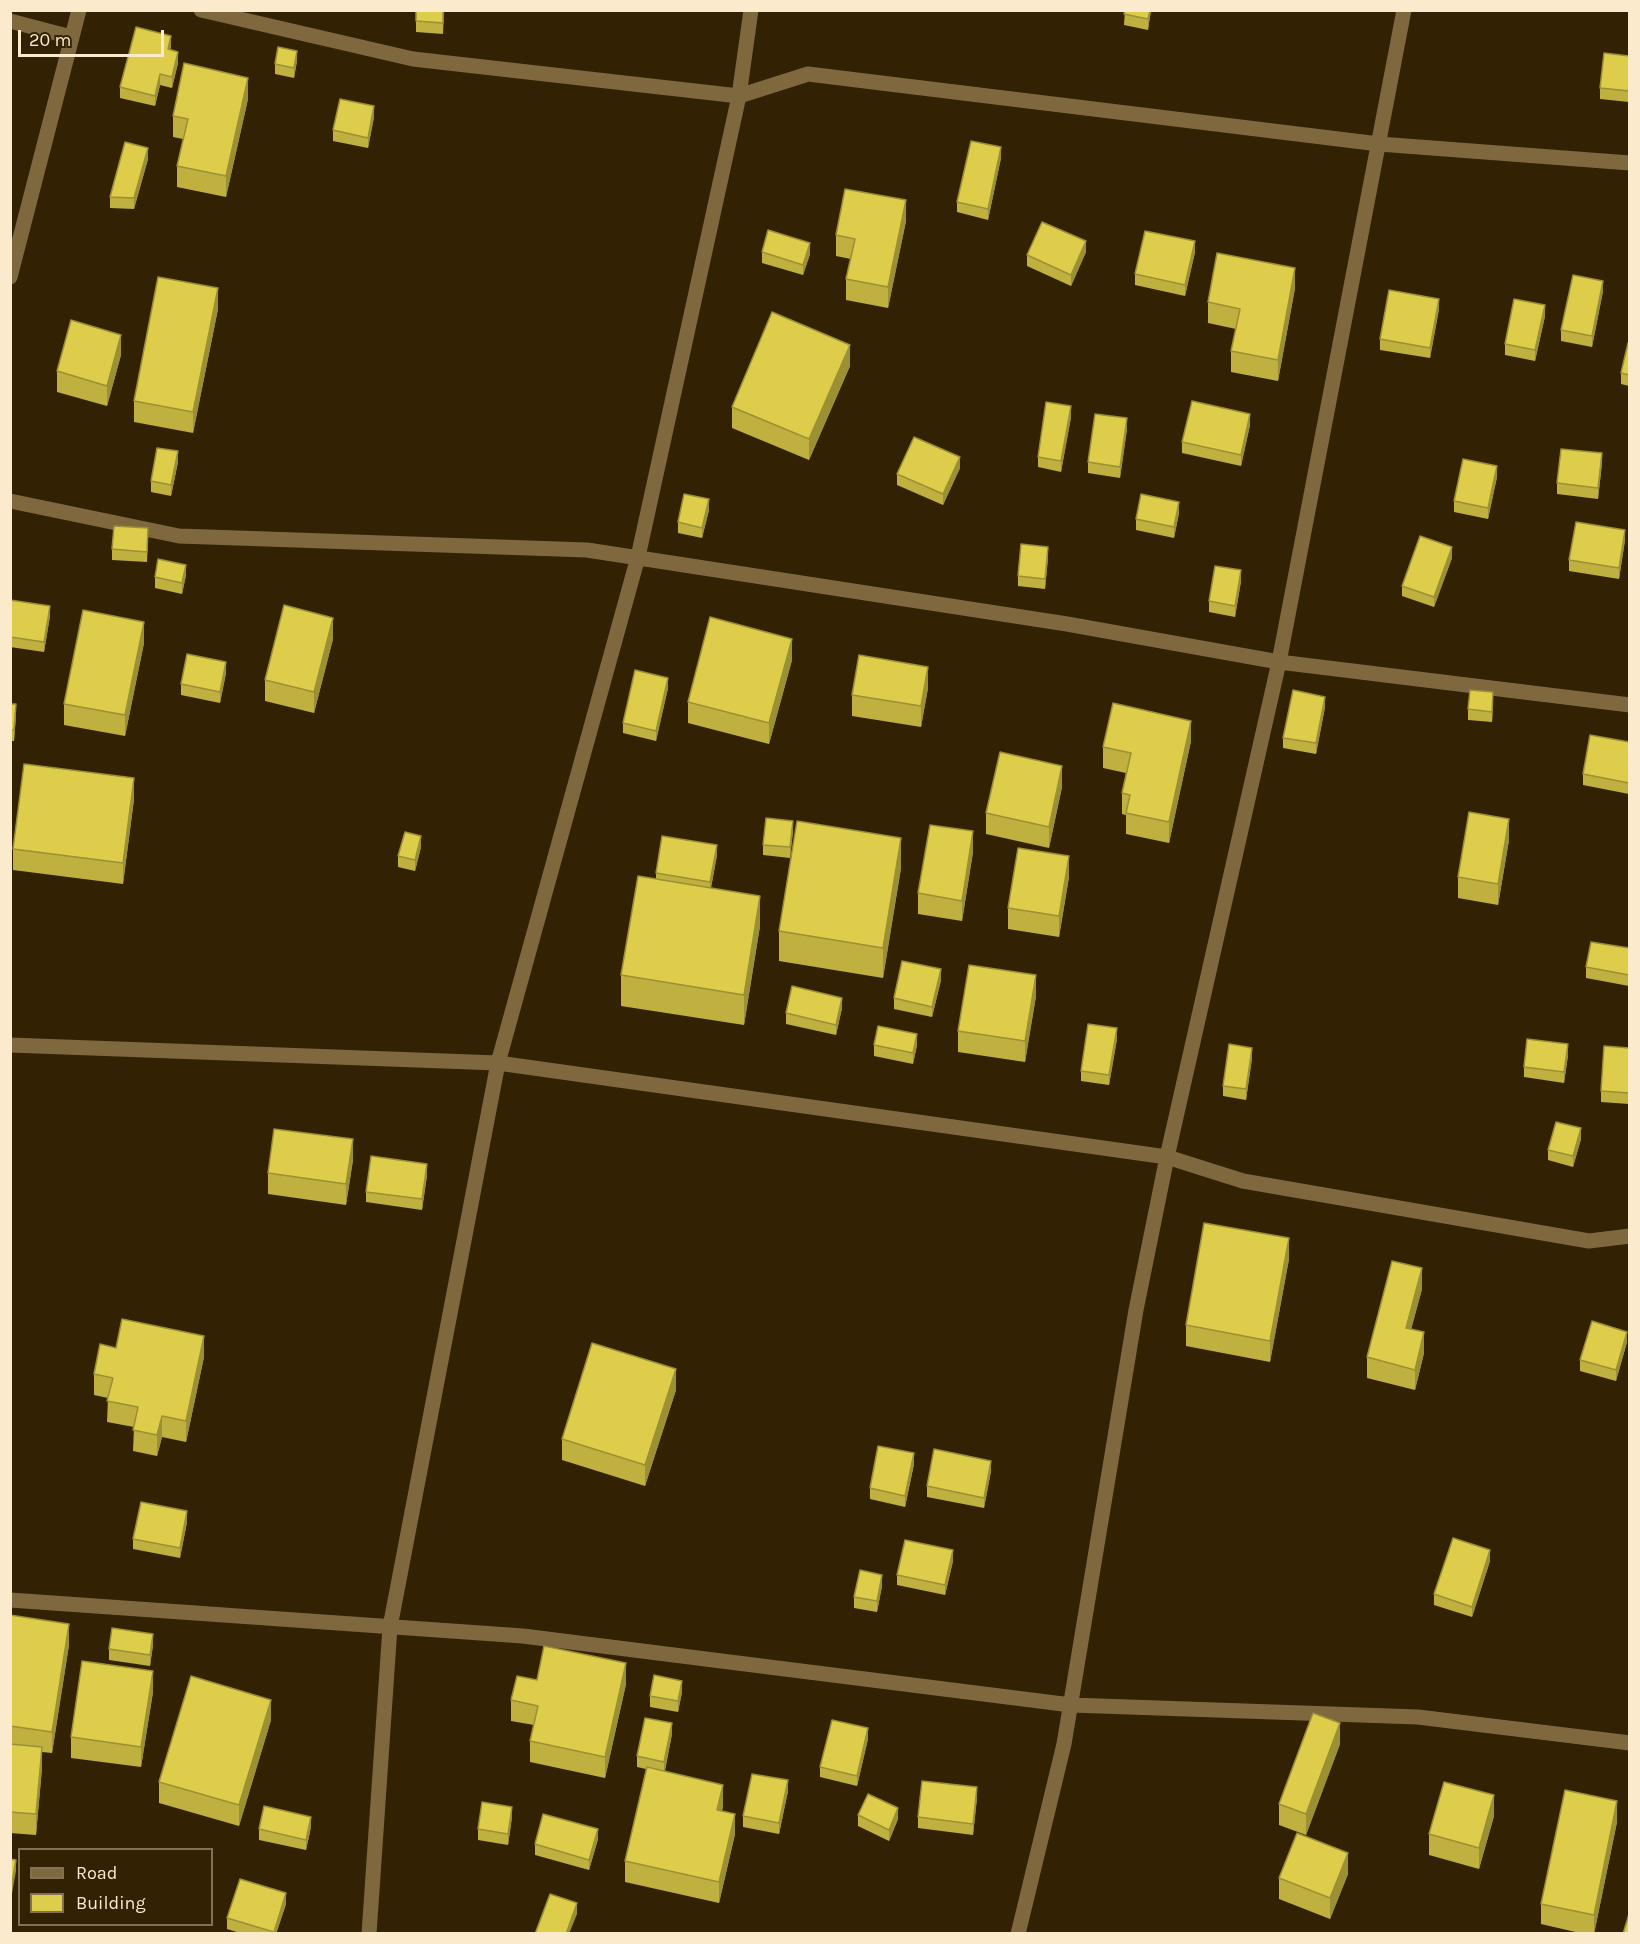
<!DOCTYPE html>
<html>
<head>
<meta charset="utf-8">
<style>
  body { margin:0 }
  #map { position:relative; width:1640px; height:1944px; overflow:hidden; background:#322203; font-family:Karla,sans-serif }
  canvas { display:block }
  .frame { position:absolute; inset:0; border:12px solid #fbeacc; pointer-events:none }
  .legend { position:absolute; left:18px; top:1848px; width:195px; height:78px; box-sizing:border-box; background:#322203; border:2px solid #827253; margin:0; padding:8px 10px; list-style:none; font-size:18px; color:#fbeacc }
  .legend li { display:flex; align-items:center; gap:12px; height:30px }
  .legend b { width:30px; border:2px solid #827253 }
  .scale { position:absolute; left:18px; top:30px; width:146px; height:27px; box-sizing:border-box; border:3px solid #fbeacc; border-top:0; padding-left:8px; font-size:18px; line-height:21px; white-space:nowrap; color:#fbeacc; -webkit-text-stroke:4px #322203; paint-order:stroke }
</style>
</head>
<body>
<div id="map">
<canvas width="1640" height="1944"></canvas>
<div class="frame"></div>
<ul class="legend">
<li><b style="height:8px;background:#7f683d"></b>Road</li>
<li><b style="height:16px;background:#decd4b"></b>Building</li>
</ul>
<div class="scale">20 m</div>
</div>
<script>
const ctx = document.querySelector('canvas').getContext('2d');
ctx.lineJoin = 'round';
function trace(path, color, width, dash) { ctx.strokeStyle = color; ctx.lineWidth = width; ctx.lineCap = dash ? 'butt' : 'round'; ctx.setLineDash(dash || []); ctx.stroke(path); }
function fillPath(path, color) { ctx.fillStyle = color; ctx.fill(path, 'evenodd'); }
trace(new Path2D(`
  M201,10L413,59L739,96L808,74L1379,144L1630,163
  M10,21L71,37
  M10,277L79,10
  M10,501L179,536L587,550L1067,624L1279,662L1630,705
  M10,1045L498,1063L1167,1157L1243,1181L1589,1241L1630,1236
  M10,1600L523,1636L1071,1705L1418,1717L1630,1743
  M369,1934L390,1627L498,1063L638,557L739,96L751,10
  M1018,1934L1064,1744L1136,1310L1167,1157L1279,662L1404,10`), '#7f683d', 15);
fillPath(new Path2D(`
  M444,10L443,34L416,32V21Z
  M1125,10H1151L1148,30L1124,25Z
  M171,47L170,50L178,63L172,88L160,85L155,106L120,98V87Z
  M1629,56V102L1600,99V88Z
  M297,61L294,78L275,74V64Z
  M248,99L226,197L177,187V166L183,139L173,137V116Z
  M374,117L368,148L333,141V130Z
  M1001,158L988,220L957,212V202Z
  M148,159L134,209L110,208V197Z
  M906,221L888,308L846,300V279L851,259L836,256V235Z
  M762,252L810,254L803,275L762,263Z
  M1086,252L1071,286L1027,266V255Z
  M1195,252L1185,296L1135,285V274Z
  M1295,288L1278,381L1231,372V351L1236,329L1208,323V302Z
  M1603,291L1592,347L1561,341V330Z
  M218,309L193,433L134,422V401Z
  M1439,309L1430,358L1380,350V339Z
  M1545,316L1535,361L1505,355V344Z
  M1629,343V386L1621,384V373Z
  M121,355L107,406L57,392V371Z
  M850,366L809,460L732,428V407Z
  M1071,417L1061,472L1038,467V457Z
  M1250,425L1241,466L1182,453V442Z
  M1127,429L1120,478L1088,473V462Z
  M178,462L171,496L151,492V481Z
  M1602,463L1598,499L1557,494V483Z
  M960,468L943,505L897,485V474Z
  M1497,477L1488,519L1454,512V501Z
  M709,510L702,538L678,533V522Z
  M1179,513L1174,538L1136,530V519Z
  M148,539L147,562L112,560V549Z
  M1625,540L1619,579L1569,571V560Z
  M1048,558L1045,589L1018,586V576Z
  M1452,558L1434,607L1402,596V586Z
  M186,575L182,594L155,588V577Z
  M1241,581L1235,617L1209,612V601Z
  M10,600L50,616L44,652L10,647Z
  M333,639L314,713L265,701V680Z
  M144,643L125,736L64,725V704Z
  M792,660L769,744L688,723V702Z
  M226,673L220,703L181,695V684Z
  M668,688L656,741L623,733V723Z
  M928,688L921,727L852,716V695Z
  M1493,703L1492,722L1468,720V709Z
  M10,704L16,715L14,741H10Z
  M1325,707L1316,754L1283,748V738Z
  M1191,741L1169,843L1126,834V815L1122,814V793L1126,773L1103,768V747Z
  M1629,742V794L1583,785V774Z
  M1062,787L1049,848L986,834V813Z
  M134,799L123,884L13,870V849Z
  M793,831L790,858L763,855V845Z
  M1509,840L1498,905L1458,898V877Z
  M421,847L415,871L398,867V856Z
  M973,852L962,921L918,914V893Z
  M717,855L711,888L760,926L744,1025L621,1006V975L656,879V873Z
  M901,868L883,978L779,961V931Z
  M1069,877L1059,937L1008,929V908Z
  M1629,948V986L1586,978V967Z
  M941,980L932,1017L894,1009V998Z
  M1036,996L1025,1062L958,1052V1031Z
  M842,1008L836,1035L786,1024V1013Z
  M1117,1039L1109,1085L1081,1081V1071Z
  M874,1045H917L913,1064L874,1056Z
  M1629,1048V1104L1601,1102V1091Z
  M1568,1055L1564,1083L1524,1077V1067Z
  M1252,1058L1246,1100L1223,1096V1086Z
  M1581,1139L1573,1167L1548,1160V1150Z
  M353,1160L346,1205L268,1194V1173Z
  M427,1175L422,1210L366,1202V1192Z
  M1289,1259L1270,1362L1186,1346V1325Z
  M1422,1289L1411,1329L1424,1353L1415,1390L1367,1378V1357Z
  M1627,1342L1616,1381L1580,1371V1360Z
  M116,1348L204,1357L186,1442L162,1437L157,1456L133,1451L134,1427L107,1422L108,1398L94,1395V1374Z
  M676,1390L645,1486L562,1460V1439Z
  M914,1464L905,1507L870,1499V1488Z
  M991,1471L984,1508L927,1497V1486Z
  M187,1522L180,1558L133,1549V1539Z
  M953,1561L945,1595L897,1585V1575Z
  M1490,1561L1472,1617L1434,1605V1594Z
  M882,1586L877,1612L854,1608V1597Z
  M10,1615L69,1645L52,1753L42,1752V1768L36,1835L10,1833Z
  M153,1645L150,1666L109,1660V1649Z
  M537,1680L626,1684L605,1778L530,1762V1741L534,1725L511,1721V1700Z
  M153,1692L141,1767L71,1758V1737Z
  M682,1692L678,1712L650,1707V1696Z
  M271,1720L239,1826L159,1803V1782Z
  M672,1734L665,1771L723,1806L722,1811L735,1834L719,1903L625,1882V1861L646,1769L637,1767V1756Z
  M868,1739L857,1786L820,1777V1767Z
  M1340,1744L1306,1835L1279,1825V1804Z
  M788,1791L779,1834L743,1827V1816Z
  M977,1798L973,1835L918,1828V1817Z
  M858,1815L898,1819L889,1841L858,1826Z
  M1494,1816L1479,1869L1429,1855V1834Z
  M512,1817L508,1845L478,1840V1829Z
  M1617,1822L1594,1934H1584L1541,1924V1904Z
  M311,1827L306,1850L259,1840V1829Z
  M598,1839L589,1870L535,1855V1844Z
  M1348,1874L1330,1919L1279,1899V1878Z
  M286,1904L276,1934H243L227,1929V1918Z`), '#bfb040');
fillPath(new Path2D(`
  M1150,10H1151L1148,30V19Z
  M171,36V47L168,60V49Z
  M297,51V61L294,78V68Z
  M178,52V63L172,88V77Z
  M160,74V85L155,106V96Z
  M248,78V99L226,197V176Z
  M374,106V117L368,148V138Z
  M1001,147V158L988,220V209Z
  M148,148V159L134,209V198Z
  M906,200V221L888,308V287Z
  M1086,241V252L1071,286V275Z
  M1195,241V252L1185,296V285Z
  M810,243V254L803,275V265Z
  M1295,268V288L1278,381V360Z
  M1603,281V291L1592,347V336Z
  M218,288V309L193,433V412Z
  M1439,299V309L1430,358V348Z
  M1545,305V316L1535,361V350Z
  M121,335V355L107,406V386Z
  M850,345V366L809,460V439Z
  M1071,406V417L1061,472V461Z
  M1250,414V425L1241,466V455Z
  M1127,418V429L1120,478V467Z
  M178,451V462L171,496V485Z
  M1602,453V463L1598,499V488Z
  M960,457V468L943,505V494Z
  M1497,466V477L1488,519V508Z
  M709,499V510L702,538V528Z
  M1179,502V513L1174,538V527Z
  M1625,530V540L1619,579V568Z
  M1048,547V558L1045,589V579Z
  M1452,547V558L1434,607V597Z
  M186,565V575L182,594V583Z
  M1241,570V581L1235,617V606Z
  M50,606V616L44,652V642Z
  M333,618V639L314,713V692Z
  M144,622V643L125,736V715Z
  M792,639V660L769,744V723Z
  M226,662V673L220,703V692Z
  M928,667V688L921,727V706Z
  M668,678V688L656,741V731Z
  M1493,692V703L1492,722V712Z
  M1325,697V707L1316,754V743Z
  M16,704V715L14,741V730Z
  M1191,721V741L1169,843V822Z
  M1062,766V787L1049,848V827Z
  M134,778V799L123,884V863Z
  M1509,819V840L1498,905V884Z
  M793,821V831L790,858V847Z
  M973,831V852L962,921V901Z
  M421,836V847L415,871V860Z
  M901,838V868L883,978V948Z
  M717,845V855L710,893V882Z
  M1069,856V877L1059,937V916Z
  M760,896V926L744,1025V995Z
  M941,969V980L932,1017V1007Z
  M1036,975V996L1025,1062V1041Z
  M842,998V1008L836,1035V1025Z
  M1117,1028V1039L1109,1085V1075Z
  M917,1034V1045L913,1064V1053Z
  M1568,1044V1055L1564,1083V1072Z
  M1252,1048V1058L1246,1100V1089Z
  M1581,1128V1139L1573,1167V1156Z
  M353,1139V1160L346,1205V1184Z
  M427,1164V1175L422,1210V1199Z
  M1289,1238V1259L1270,1362V1341Z
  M1422,1268V1289L1406,1349V1328Z
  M1424,1332V1353L1415,1390V1370Z
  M1627,1332V1342L1616,1381V1370Z
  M204,1336V1357L186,1442V1421Z
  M676,1369V1390L645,1486V1465Z
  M162,1416V1437L157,1456V1435Z
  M914,1453V1464L905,1507V1496Z
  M991,1461V1471L984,1508V1498Z
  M187,1511V1522L180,1558V1548Z
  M953,1550V1561L945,1595V1585Z
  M1490,1550V1561L1472,1617V1607Z
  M882,1575V1586L877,1612V1601Z
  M69,1624V1645L52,1753V1732Z
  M153,1634V1645L150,1666V1655Z
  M626,1663V1684L605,1778V1757Z
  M153,1671V1692L141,1767V1747Z
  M682,1681V1692L678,1712V1701Z
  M271,1700V1720L239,1826V1805Z
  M672,1723V1734L664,1773V1762Z
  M1340,1723V1744L1306,1835V1814Z
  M868,1728V1739L857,1786V1776Z
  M42,1747V1768L36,1835V1814Z
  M788,1780V1791L779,1834V1823Z
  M723,1785V1806L717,1831V1810Z
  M977,1787V1798L973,1835V1824Z
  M1494,1795V1816L1479,1869V1848Z
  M1617,1801V1822L1594,1934V1915Z
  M512,1807V1817L508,1845V1834Z
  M898,1808V1819L889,1841V1830Z
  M735,1814V1834L719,1903V1882Z
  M311,1817V1827L306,1850V1840Z
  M598,1829V1839L589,1870V1860Z
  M1348,1853V1874L1330,1919V1898Z
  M16,1860V1871L11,1899V1888Z
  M286,1893V1904L276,1934H274Z
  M577,1903V1914L569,1934H566Z`), '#9b9034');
const building = new Path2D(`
  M416,10H443V23L416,21Z
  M1125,10H1150L1148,19L1124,14Z
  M136,27L171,36L168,49L178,52L172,77L160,74L155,96L120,87Z
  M278,47L297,51L294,68L275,64Z
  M1604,53L1629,56V91L1600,88Z
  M184,63L248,78L226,176L177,166L188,119L173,116Z
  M340,99L374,106L368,138L333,130Z
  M971,141L1001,147L988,209L957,202Z
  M125,142L148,148L134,198L110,197Z
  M845,189L906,200L888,287L846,279L855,239L836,235Z
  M1042,222L1086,241L1071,275L1027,255Z
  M768,230L810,243L803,265L762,252Z
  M1145,231L1195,241L1185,285L1135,274Z
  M1217,253L1295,268L1278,360L1231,351L1240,309L1208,302Z
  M1573,275L1603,281L1592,336L1561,330Z
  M158,277L218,288L193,412L134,401Z
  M1389,290L1439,299L1430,348L1380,339Z
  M1514,299L1545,305L1535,350L1505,344Z
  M772,312L850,345L809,439L732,407Z
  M71,320L121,335L107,386L57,371Z
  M1628,343H1629V375L1621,373Z
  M1192,401L1250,414L1241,455L1182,442Z
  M1046,402L1071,406L1061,461L1038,457Z
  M1095,414L1127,418L1120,467L1088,462Z
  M914,437L960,457L943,494L897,474Z
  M157,448L178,451L171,485L151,481Z
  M1561,449L1602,453L1598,488L1557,483Z
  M1463,459L1497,466L1488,508L1454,501Z
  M684,494L709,499L702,528L678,522Z
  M1141,494L1179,502L1174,527L1136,519Z
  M1576,522L1625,530L1619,568L1569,560Z
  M114,526L148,528L147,552L112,549Z
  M1420,536L1452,547L1434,597L1402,586Z
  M1021,544L1048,547L1045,579L1018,576Z
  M158,559L186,565L182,583L155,577Z
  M1215,566L1241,570L1235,606L1209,601Z
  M10,600L50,606L44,642L10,637Z
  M284,605L333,618L314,692L265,680Z
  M83,610L144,622L125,715L64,704Z
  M710,617L792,639L769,723L688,702Z
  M187,654L226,662L220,692L181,684Z
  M859,655L928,667L921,706L852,695Z
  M635,670L668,678L656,731L623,723Z
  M1293,690L1325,697L1316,743L1283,738Z
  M1470,690L1493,692L1492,712L1468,709Z
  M1113,703L1191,721L1169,822L1126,813L1130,795L1122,793L1131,753L1103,747Z
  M10,704H16L14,730H10Z
  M1590,735L1629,742V783L1583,774Z
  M1000,752L1062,766L1049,827L986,813Z
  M24,764L134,778L123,863L13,849Z
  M1469,812L1509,819L1498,884L1458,877Z
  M766,818L793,821L790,847L763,845Z
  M797,821L901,838L883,948L779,931Z
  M930,825L973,831L962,901L918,893Z
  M405,832L421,836L415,860L398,856Z
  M662,836L717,845L710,882L656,873Z
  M1018,848L1069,856L1059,916L1008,908Z
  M638,876L760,896L744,995L621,975Z
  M1591,942L1629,948V975L1586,967Z
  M902,961L941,969L932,1007L894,998Z
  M969,965L1036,975L1025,1041L958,1031Z
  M792,986L842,998L836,1025L786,1013Z
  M1088,1024L1117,1028L1109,1075L1081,1071Z
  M878,1026L917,1034L913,1053L874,1045Z
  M1527,1039L1568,1044L1564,1072L1524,1067Z
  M1229,1044L1252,1048L1246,1089L1223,1086Z
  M1604,1046L1629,1048V1093L1601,1091Z
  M1556,1122L1581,1128L1573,1156L1548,1150Z
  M274,1129L353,1139L346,1184L268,1173Z
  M371,1156L427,1164L422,1199L366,1192Z
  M1204,1223L1289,1238L1270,1341L1186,1325Z
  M1392,1261L1422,1268L1406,1328L1424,1332L1415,1370L1367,1357Z
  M122,1319L204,1336L186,1421L162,1416L157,1435L133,1430L138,1407L107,1401L113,1378L94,1374L100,1344L116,1348Z
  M1592,1321L1627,1332L1616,1370L1580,1360Z
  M592,1343L676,1369L645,1465L562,1439Z
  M878,1446L914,1453L905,1496L870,1488Z
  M934,1449L991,1461L984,1498L927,1486Z
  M141,1502L187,1511L180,1548L133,1539Z
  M1453,1538L1490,1550L1472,1607L1434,1594Z
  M905,1540L953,1550L945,1585L897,1575Z
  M860,1570L882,1575L877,1601L854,1597Z
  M10,1615L69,1624L52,1732L10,1726Z
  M112,1628L153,1634L150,1655L109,1649Z
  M544,1646L626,1663L605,1757L530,1741L538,1706L511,1700L517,1676L537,1680Z
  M82,1661L153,1671L141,1747L71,1737Z
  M654,1675L682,1681L678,1701L650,1696Z
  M191,1676L271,1700L239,1805L159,1782Z
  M1313,1713L1340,1723L1306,1814L1279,1804Z
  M645,1718L672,1723L664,1762L637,1756Z
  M832,1720L868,1728L857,1776L820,1767Z
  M10,1744L42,1747L36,1814L10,1812Z
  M647,1767L723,1785L717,1810L735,1814L719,1882L625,1861Z
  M752,1774L788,1780L779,1823L743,1816Z
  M922,1781L977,1787L973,1824L918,1817Z
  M1444,1782L1494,1795L1479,1848L1429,1834Z
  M1565,1790L1617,1801L1594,1915L1541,1904Z
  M868,1794L898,1808L889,1830L858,1815Z
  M482,1802L512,1807L508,1834L478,1829Z
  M264,1806L311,1817L306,1840L259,1829Z
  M543,1814L598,1829L589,1860L535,1844Z
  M1297,1833L1348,1853L1330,1898L1279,1878Z
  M10,1859L16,1860L11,1888H10Z
  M240,1879L286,1893L274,1932L227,1918Z
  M550,1894L577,1903L566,1934H535Z
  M1629,1914V1934H1623Z`);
fillPath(building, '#decd4b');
trace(building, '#9b9034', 1.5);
</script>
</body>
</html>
